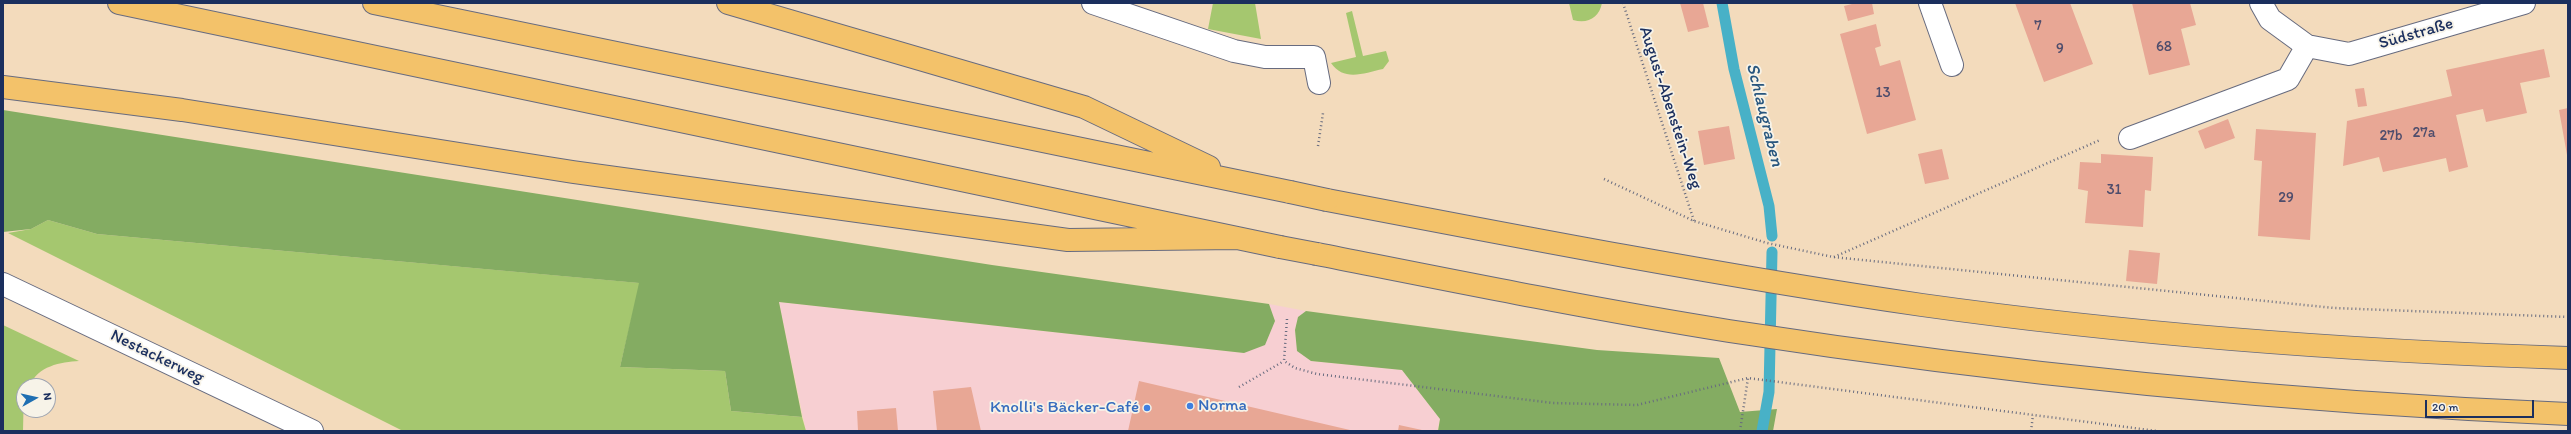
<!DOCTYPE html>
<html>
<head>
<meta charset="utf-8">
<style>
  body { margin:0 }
  #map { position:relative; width:2571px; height:434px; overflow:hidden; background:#f3dbbc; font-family:Itim,sans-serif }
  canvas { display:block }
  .frame { position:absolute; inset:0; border:4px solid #1b2f5e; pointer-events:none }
  .north { position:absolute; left:16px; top:378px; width:40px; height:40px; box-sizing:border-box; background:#f7f3e8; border:1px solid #9fa5b1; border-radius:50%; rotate:82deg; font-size:11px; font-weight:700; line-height:16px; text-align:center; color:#1b2f5e }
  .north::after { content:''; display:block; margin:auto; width:14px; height:18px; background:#1f6fb2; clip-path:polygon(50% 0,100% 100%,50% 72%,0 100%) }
  .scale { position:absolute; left:2425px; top:400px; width:109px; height:18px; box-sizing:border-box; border:2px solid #1b2f5e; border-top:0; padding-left:5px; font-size:12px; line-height:14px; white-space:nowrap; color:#1b2f5e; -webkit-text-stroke:3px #f7f3e8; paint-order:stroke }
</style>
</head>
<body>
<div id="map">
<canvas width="2571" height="434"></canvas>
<div class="frame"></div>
<div class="north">N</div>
<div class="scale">20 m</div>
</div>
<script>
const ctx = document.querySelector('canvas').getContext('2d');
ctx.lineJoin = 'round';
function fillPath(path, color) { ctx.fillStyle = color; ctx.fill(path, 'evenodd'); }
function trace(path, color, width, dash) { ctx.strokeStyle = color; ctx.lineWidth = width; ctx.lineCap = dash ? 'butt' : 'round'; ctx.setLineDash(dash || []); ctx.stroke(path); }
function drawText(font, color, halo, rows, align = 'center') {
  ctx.font = font + ' Itim,sans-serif'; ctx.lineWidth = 3.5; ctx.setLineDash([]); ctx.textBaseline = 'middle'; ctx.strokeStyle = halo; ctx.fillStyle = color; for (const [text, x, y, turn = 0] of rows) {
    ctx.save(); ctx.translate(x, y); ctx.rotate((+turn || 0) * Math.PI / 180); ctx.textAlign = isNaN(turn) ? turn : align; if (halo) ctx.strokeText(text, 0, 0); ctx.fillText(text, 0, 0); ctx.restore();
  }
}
fillPath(new Path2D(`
  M779,302L1244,353L1275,321L1269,304L1306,311L1298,317L1295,330L1297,350L1311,361L1402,370L1440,419L1437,431H806Z`), '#f7cfd2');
fillPath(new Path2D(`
  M1213,3H1255L1261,39L1208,29Z
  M1569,3H1602C1599,18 1588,24 1573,20Z
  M1352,11L1363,56L1386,51L1389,61L1383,69C1364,73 1344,82 1331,63L1356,57L1346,13Z
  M48,220L97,234L640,283L620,367L725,371L731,411L802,417L806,431H403L8,233L31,229Z
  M3,325L79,361C61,362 37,366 30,386H24L23,431H3Z`), '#a5c76f');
fillPath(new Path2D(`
  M3,110L992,265L1269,304L1275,321L1265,345L1244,353L779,302L802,417L731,411L725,371L620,367L639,283L97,234L48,220L31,229L3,232Z
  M1306,311L1597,350L1719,358L1740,412L1777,409L1773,431H1438L1440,419L1402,370L1311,361L1297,351L1295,330L1298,317Z`), '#84ac62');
trace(new Path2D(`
  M1722,3L1734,69L1769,206L1772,236
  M1762,431L1769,392L1772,252`), '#48b1c7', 11);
fillPath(new Path2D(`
  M1680,3H1703L1709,27L1688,32Z
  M1856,3H1872L1874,14L1848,21L1844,6Z
  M2015,3H2070L2093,64L2044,82Z
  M2132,3H2190L2196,25L2181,29L2190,65L2149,75Z
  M1876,24L1881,46L1875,48L1880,66L1900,60L1916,120L1867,134L1840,34Z
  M2544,49L2550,77L2520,83L2527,113L2486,122L2483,109L2456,115L2468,167L2449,172L2446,158L2383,172L2379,157L2343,166L2347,121L2452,96L2446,70Z
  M2364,88L2367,106L2358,107L2355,89Z
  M2568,108V155H2567L2559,110Z
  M2228,119L2235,138L2205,149L2198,131Z
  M1729,126L1735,159L1704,165L1698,131Z
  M2256,129L2316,133L2310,240L2258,236L2262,161L2254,160Z
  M1942,149L1949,179L1925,184L1918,154Z
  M2101,154L2153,157L2151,191L2145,190L2143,227L2085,223L2088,191L2078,189L2080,162L2101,163Z
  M2129,250L2160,253L2157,284L2126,281Z
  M1139,381L1350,430V431H1128Z
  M971,387L981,431H937L933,391Z
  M896,408L898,431H858L857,411Z
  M1399,425L1422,430V431H1398Z`), '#e8a795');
const minor = new Path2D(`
  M1093,3L1234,51L1265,57H1314L1319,83
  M1930,3L1952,65
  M2261,3L2270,19L2307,46L2349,54L2524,3
  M2130,138L2288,79L2307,46
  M3,284L312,431`);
const highway = new Path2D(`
  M119,3L1280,247
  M374,3L1290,192
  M728,3L1084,107L1209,167
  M3,87L182,110L573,172L1068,240L1236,238
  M1327,200C1525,238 1723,276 1922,305C2136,335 2352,351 2568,358
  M1317,254C1454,281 1591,309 1729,331C2007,374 2287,402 2568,414`);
trace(minor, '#676b7f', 24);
trace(highway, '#676b7f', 24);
trace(new Path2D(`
  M1623,3L1694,221
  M1318,146L1323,113
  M1604,179L1694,221L1767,243L1833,257L2334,308L2568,317
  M1834,257L2100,140
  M1287,319L1284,361L1295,368L1317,374L1553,403L1637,405L1748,378L2157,431
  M1239,387L1284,361
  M1740,431L1748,378
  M2031,431L2033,415`), '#676b7f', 2.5, [1, 3]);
trace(minor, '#fff', 22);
trace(highway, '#f3c26a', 22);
const highwayBridge = new Path2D(`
  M1290,192L1327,200
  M1280,247L1317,254`);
trace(highwayBridge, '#676b7f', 24, []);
trace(highwayBridge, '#f3c26a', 22);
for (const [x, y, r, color] of [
  [1190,406,4,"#3f7fe0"],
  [1147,408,4,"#3f7fe0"]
]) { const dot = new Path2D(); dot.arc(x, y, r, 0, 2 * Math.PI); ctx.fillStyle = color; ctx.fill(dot); trace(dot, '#f7f3e8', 1.5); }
drawText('15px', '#4e4d6c', null, [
  ["7",2038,26],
  ["68",2164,47],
  ["9",2060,49],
  ["13",1883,93],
  ["27a",2424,133],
  ["27b",2391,136],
  ["31",2114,190],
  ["29",2286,198]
]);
drawText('17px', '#1b2f5e', '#f7f3e8', [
  ["Südstraße",2416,34,-16],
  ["August-Abenstein-Weg",1670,108,72],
  ["Nestackerweg",157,357,26]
]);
drawText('17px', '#366cbe', '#f7f3e8', [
  ["Norma",1198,406],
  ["Knolli's Bäcker-Café",1139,408,"right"]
], 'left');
drawText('italic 18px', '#28567e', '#f7f3e8', [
  ["Schlaugraben",1764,115,76]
]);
</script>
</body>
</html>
